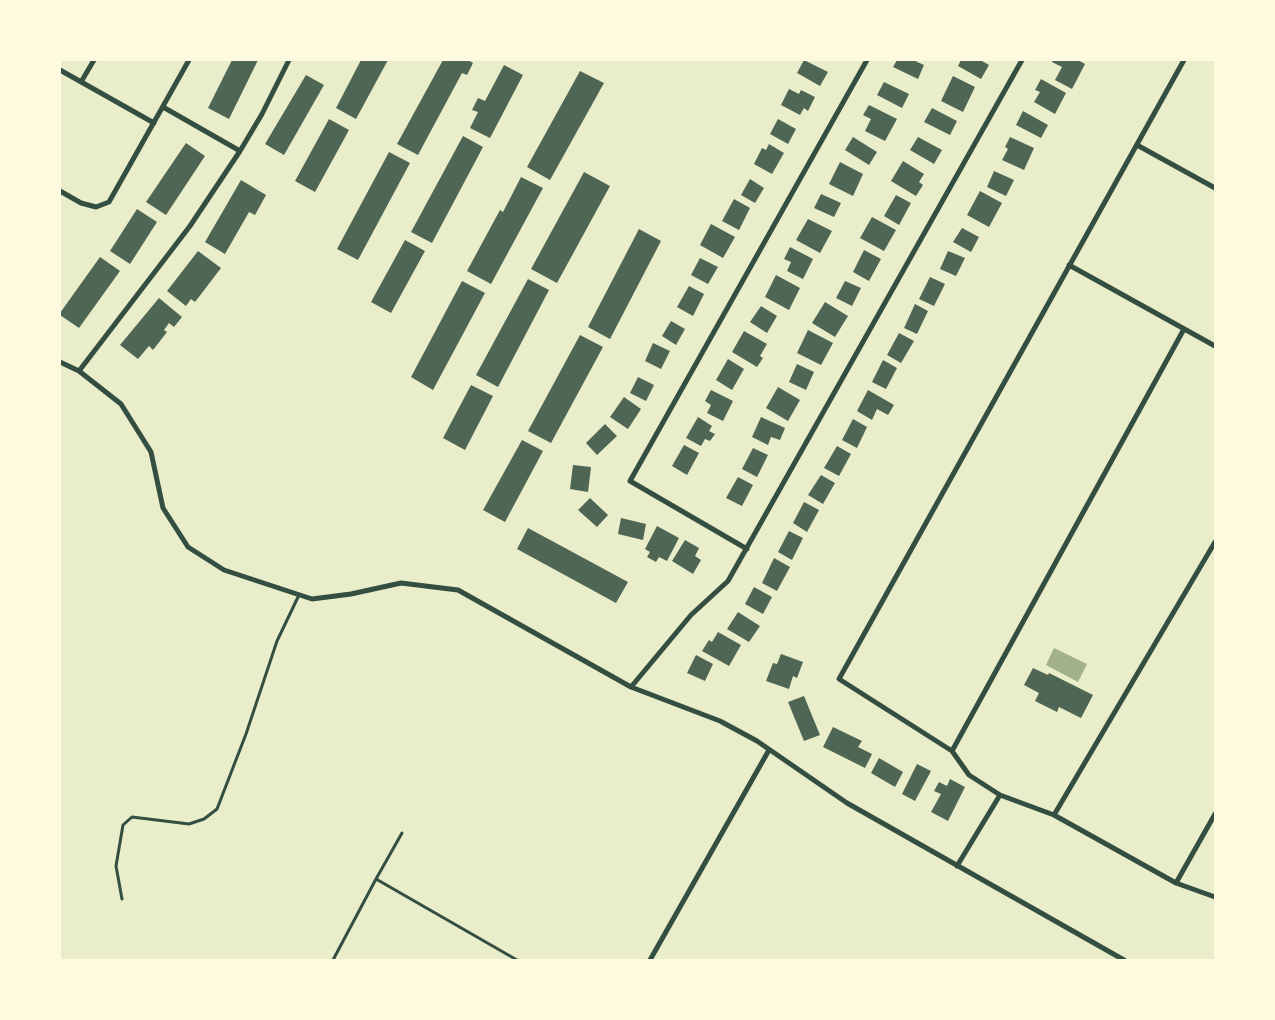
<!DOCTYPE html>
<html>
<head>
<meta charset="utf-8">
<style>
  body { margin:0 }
  #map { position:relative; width:1275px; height:1020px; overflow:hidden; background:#e9edc9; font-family:"Space Grotesk",sans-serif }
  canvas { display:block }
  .frame { position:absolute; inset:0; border:61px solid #fefae0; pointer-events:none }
</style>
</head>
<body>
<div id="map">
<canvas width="1275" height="1020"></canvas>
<div class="frame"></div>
</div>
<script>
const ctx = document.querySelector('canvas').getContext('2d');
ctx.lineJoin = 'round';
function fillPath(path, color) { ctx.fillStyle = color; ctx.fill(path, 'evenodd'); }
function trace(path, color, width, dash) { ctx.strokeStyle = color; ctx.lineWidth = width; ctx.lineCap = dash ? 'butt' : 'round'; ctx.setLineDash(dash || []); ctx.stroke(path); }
fillPath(new Path2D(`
  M1054,648L1087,664L1078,682L1046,665Z`), '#a3b18a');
fillPath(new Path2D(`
  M232,60H258L229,119L208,108Z
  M361,60H388L356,119L336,108Z
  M443,60H468L473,63L467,75L462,73L418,155L397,144Z
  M804,60L828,72L820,86L797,73Z
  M897,60H913L924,65L918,79L893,67Z
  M961,60H980L989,65L981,79L958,66Z
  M1053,60H1078L1085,64L1072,89L1055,80L1062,67L1052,62Z
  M504,65L523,75L490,138L470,128L478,112L472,110L478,98L485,101Z
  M580,71L604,83L550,180L527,167Z
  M306,75L324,85L284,155L265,144Z
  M953,76L975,87L963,112L941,101Z
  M1041,79L1066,93L1055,114L1034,102L1040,92L1035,90Z
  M884,82L909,94L902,108L877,95Z
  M789,89L799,94L801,90L815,97L808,111L804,108L800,115L781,105Z
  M869,105L897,119L885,141L865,131L871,119L863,115Z
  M932,108L957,121L950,135L924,122Z
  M1023,111L1048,125L1041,138L1016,125Z
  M329,119L349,130L315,192L295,181Z
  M778,119L796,129L788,144L770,134Z
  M463,136L483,147L432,243L411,232Z
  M853,137L877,152L869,165L845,150Z
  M918,137L942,150L934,164L910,150Z
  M1010,137L1034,148L1024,170L1002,160L1008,149L1005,147Z
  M186,143L205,156L166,215L146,202Z
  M769,144L784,153L772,174L754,164L762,148L766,150Z
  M389,152L410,163L358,260L337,249Z
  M903,161L924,174L919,182L923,185L916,196L891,181Z
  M840,162L863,174L853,196L829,184Z
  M994,171L1014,180L1006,196L987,187Z
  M584,172L610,186L557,283L531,269Z
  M521,177L543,188L491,284L467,271L500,210L503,212Z
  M750,179L764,188L755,203L741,195Z
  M241,180L266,195L255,215L249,212L225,254L205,242Z
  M980,191L1002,203L989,227L967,215Z
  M821,194L841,203L834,217L814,208Z
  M896,195L911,203L899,225L884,216Z
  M734,199L750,208L739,230L722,221Z
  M137,209L157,222L130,264L110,251Z
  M872,217L896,230L884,251L860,238Z
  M808,219L832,231L820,253L796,240Z
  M711,224L735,237L723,258L700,245Z
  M962,228L979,237L971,252L953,242Z
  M639,229L661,241L610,339L588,327Z
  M405,240L425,251L391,313L371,302Z
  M790,247L813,259L803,279L787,271L791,262L784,259Z
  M864,250L881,259L869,281L853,272Z
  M198,251L221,268L195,302L191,299L186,306L167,291Z
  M948,251L965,258L956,276L940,269Z
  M100,257L120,271L79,328L60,315V313Z
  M700,258L718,267L708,284L691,275Z
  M776,275L800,288L789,310L765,297Z
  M930,277L945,284L934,306L919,299Z
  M528,279L549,290L498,387L476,375Z
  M462,281L485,293L433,390L411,377Z
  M845,281L861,288L852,306L836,298Z
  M689,286L704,294L693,316L677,307Z
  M159,298L182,317L174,327L169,323L164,330L167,332L153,350L149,346L138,359L120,345Z
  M825,302L848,316L835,337L812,323Z
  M915,304L928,311L917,334L904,328Z
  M761,306L777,316L767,333L750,322Z
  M671,321L685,329L676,345L662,336Z
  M808,330L833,343L821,365L797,353Z
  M744,331L767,344L760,356L763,358L757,367L732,352Z
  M899,333L914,341L901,363L887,355Z
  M580,335L603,347L551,443L528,431Z
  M653,343L670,351L661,369L645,361Z
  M728,359L744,369L732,390L716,380Z
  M883,360L897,368L886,389L872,382Z
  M797,364L814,372L806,390L789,382Z
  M638,377L654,385L646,401L630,393Z
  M471,385L493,396L465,450L443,438Z
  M778,387L800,400L788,421L766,408Z
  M711,390L733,401L723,421L707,413L711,405L705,401Z
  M868,390L894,405L888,415L877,409L872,420L857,411Z
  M624,397L641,409L628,429L610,417Z
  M698,417L712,426L709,431L715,434L710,441L705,439L701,446L686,438Z
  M761,417L785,428L780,440L771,437L768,445L752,437Z
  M853,419L867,427L857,448L842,440Z
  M605,424L617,436L597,455L586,443Z
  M522,440L543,451L505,522L483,510Z
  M684,445L699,453L687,475L672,466Z
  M837,446L851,454L839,476L824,468Z
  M753,448L768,455L757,477L742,469Z
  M573,465L591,467L588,492L570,489Z
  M821,475L835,483L823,504L808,495Z
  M738,477L753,485L742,506L726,498Z
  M590,498L608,515L597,527L578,510Z
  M804,502L819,510L807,532L793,523Z
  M621,518L646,524L643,540L618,534Z
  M657,526L679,538L667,561L659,557L656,562L647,557L650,552L645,549Z
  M528,528L628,582L616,603L517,549Z
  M789,531L803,538L792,560L778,552Z
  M685,540L699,548L695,556L701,560L693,574L672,561Z
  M774,558L790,567L777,591L762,583Z
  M754,587L772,597L763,614L745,604Z
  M738,612L760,626L749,642L727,629Z
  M718,632L741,645L729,666L702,651L709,640L712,642Z
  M781,654L803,662L797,678L793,676L789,689L766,681L773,663L777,664Z
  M696,655L713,664L705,681L687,673Z
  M1033,668L1048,675L1049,673L1093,695L1081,718L1059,707L1057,712L1035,701L1039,693L1024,685Z
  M804,696L820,735L804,741L788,702Z
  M833,727L862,741L858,747L872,754L865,768L823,747Z
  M879,758L903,772L895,787L871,773Z
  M917,764L931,771L915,801L902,794Z
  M950,779L965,787L948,821L931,812L941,794L934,791L939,782L947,786Z`), '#4f6655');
trace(new Path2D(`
  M376,879L402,833
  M122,899L116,866L123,825L132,817L189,824L204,819L217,809L246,734L277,641L299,595
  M333,960L376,879L517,960`), '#344e41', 3);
trace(new Path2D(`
  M1184,60L839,679L952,751L969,775L1000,795L1054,815L1176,883L1215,897
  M60,70L154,123
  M81,82L94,60
  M163,107L240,151
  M1137,145L1215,188
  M60,191L81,203L96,207L109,202L189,60
  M1069,265L1215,346
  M60,362L79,371L121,404L151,452L163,508L188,547L224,570L312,599L351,594L401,583L458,590L631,687L720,721L757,741L847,803L1124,960
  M79,371L190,226L240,151L262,114L289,60
  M747,549L630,481L867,60
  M631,687L691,615L728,581L1022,60
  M952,751L1184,329
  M1054,815L1215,542
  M957,866L1000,795
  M1176,883L1215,814
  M650,960L769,750`), '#344e41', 5);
</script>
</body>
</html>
